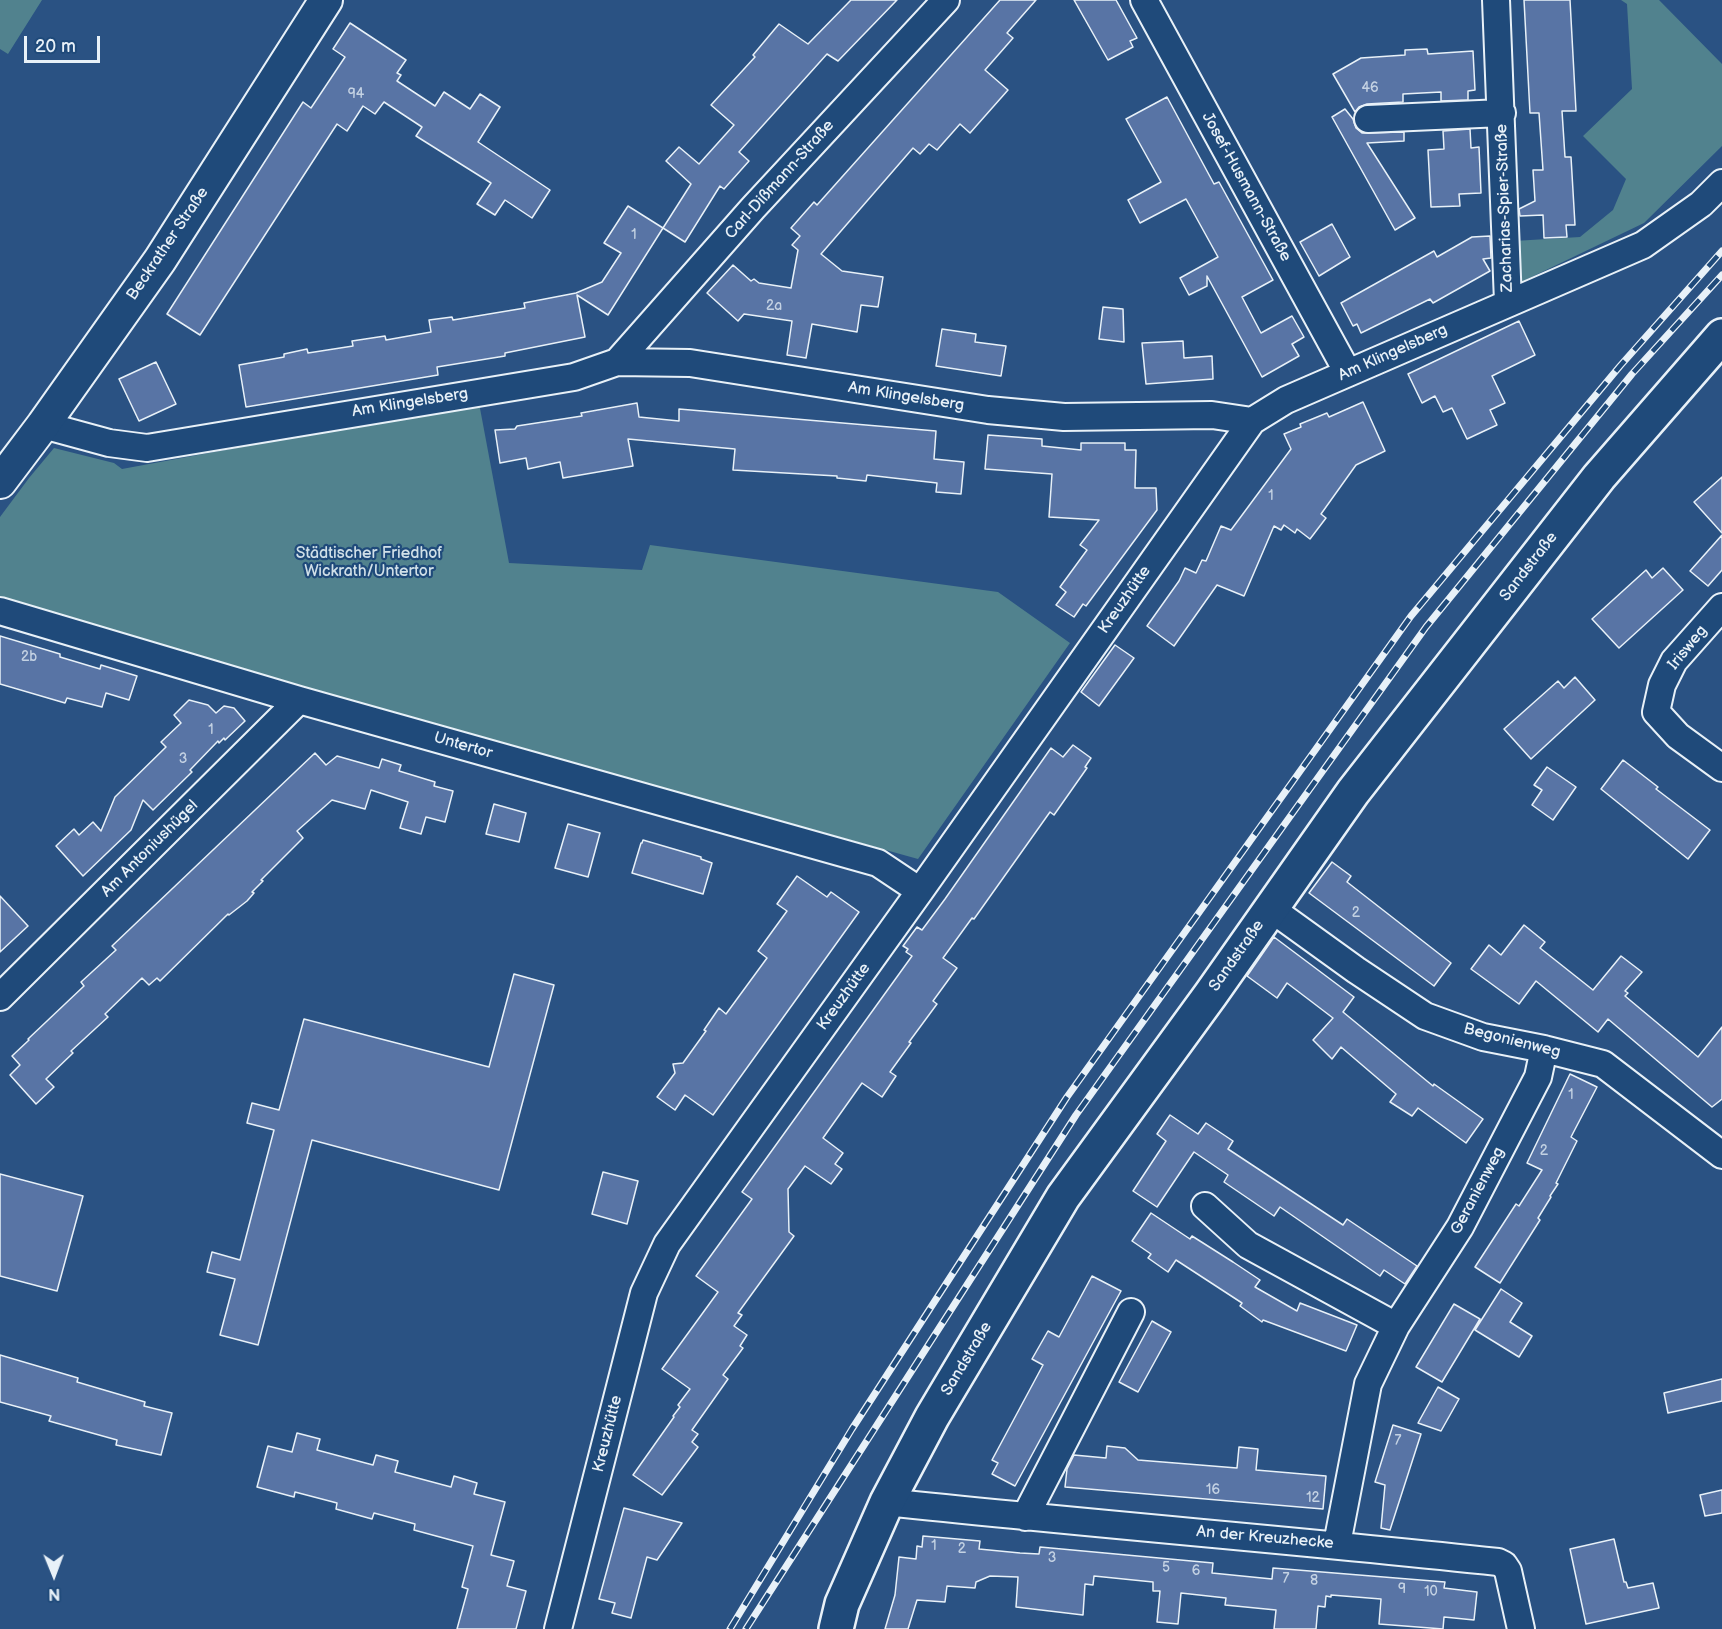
<!DOCTYPE html>
<html>
<head>
<meta charset="utf-8">
<style>
  body { margin:0 }
  #map { position:relative; width:1722px; height:1629px; overflow:hidden; background:#2a5283; font-family:"Balsamiq Sans",sans-serif }
  canvas { display:block }
  .north { position:absolute; left:24px; top:1545px; width:60px; height:60px; -webkit-text-stroke:4px #1f4a7a; paint-order:stroke; rotate:179deg; font-size:16px; font-weight:700; line-height:24px; text-align:center; color:#e8f1f8 }
  .north::after { content:''; display:block; margin:auto; width:21px; height:27px; background:#e8f1f8; clip-path:polygon(50% 0,100% 100%,50% 72%,0 100%) }
  .scale { position:absolute; left:24px; top:36px; width:76px; height:27px; box-sizing:border-box; border:3px solid #e8f1f8; border-top:0; padding-left:8px; font-size:18px; line-height:21px; white-space:nowrap; color:#e8f1f8; -webkit-text-stroke:4px #1f4a7a; paint-order:stroke }
</style>
</head>
<body>
<div id="map">
<canvas width="1722" height="1629"></canvas>
<div class="north">N</div>
<div class="scale">20 m</div>
</div>
<script>
const ctx = document.querySelector('canvas').getContext('2d');
ctx.lineJoin = 'round';
function fillPath(path, color) { ctx.fillStyle = color; ctx.fill(path, 'evenodd'); }
function trace(path, color, width, dash) { ctx.strokeStyle = color; ctx.lineWidth = width; ctx.lineCap = dash ? 'butt' : 'round'; ctx.setLineDash(dash || []); ctx.stroke(path); }
function drawText(font, color, halo, rows, align = 'center') {
  ctx.font = font + ' "Balsamiq Sans",sans-serif'; ctx.lineWidth = 4.5; ctx.setLineDash([]); ctx.textBaseline = 'middle'; ctx.strokeStyle = halo; ctx.fillStyle = color; for (const [text, x, y, turn = 0] of rows) {
    ctx.save(); ctx.translate(x, y); ctx.rotate((+turn || 0) * Math.PI / 180); ctx.textAlign = isNaN(turn) ? turn : align; if (halo) ctx.strokeText(text, 0, 0); ctx.fillText(text, 0, 0); ctx.restore();
  }
}
fillPath(new Path2D(`
  M0,0H42L8,54L0,49Z
  M1621,0H1659L1722,64V146L1644,223L1519,283L1514,241L1580,237L1613,210L1626,179L1583,136L1632,89L1627,4Z
  M479,403L509,563L642,570L650,545L998,592L1070,643L918,859L13,607L0,599V517L29,478L54,448L114,463L122,469Z`), '#51828e');
const building = new Path2D(`
  M851,0H897L838,61L827,54L739,152L749,161L724,189L720,186L685,242L663,228L691,184L666,161L679,147L699,164L734,125L711,105L755,57L753,55L779,24L808,44Z
  M1000,0H1036L1007,33L1013,38L985,70L1008,90L970,133L960,124L937,150L929,144L920,154L913,148L821,254L842,271L883,277L878,307L861,305L857,332L812,324L806,358L787,355L792,321L744,314L738,321L707,293L733,265L751,281L754,279L759,283L791,288L798,250L792,245L800,236L791,228L814,202L817,205Z
  M1074,0H1116L1137,38L1130,41L1133,47L1108,60Z
  M1524,0H1570L1576,111H1562L1565,157H1571L1575,225H1566L1567,237L1544,238L1543,215L1520,216L1519,209L1535,201L1533,170H1543L1539,113H1530Z
  M350,23L406,60L397,73L401,75L397,81L435,106L444,92L470,109L480,94L500,107L478,142L550,190L532,218L505,200L495,215L477,204L491,183L416,136L422,127L384,102L375,114L363,106L347,131L337,124L200,335L167,314L303,102L311,108L345,57L333,49Z
  M1427,49L1428,54L1473,51L1475,90L1468,91V100L1441,101V92L1403,94V102L1367,104L1359,107L1355,112L1333,74L1361,58L1405,55V50Z
  M1167,97L1214,184L1219,182L1273,280L1242,297L1261,333L1292,316L1304,337L1292,344L1299,356L1262,377L1207,276V286L1189,295L1180,278L1218,257L1186,199L1140,223L1128,200L1161,182L1126,119Z
  M1345,109L1353,119L1356,128L1362,133L1404,132V141L1367,143L1415,218L1395,230L1332,117Z
  M1470,129L1471,148L1479,147L1481,193L1459,194L1460,206L1431,207L1428,150L1444,149L1443,131Z
  M628,206L663,228L608,315L577,295L585,337L505,353V356L437,367L438,375L246,407L239,365L284,357V354L307,349L308,353L353,346L352,341L385,336L386,340L431,332L429,320L452,317L453,320L525,308L524,303L576,293L602,282L621,253L604,243Z
  M1332,224L1350,257L1319,276L1300,242Z
  M1490,236L1491,258L1483,259L1490,271L1433,303L1430,299L1361,333L1357,324L1353,326L1341,303L1434,251L1437,257L1472,237Z
  M1103,307L1123,309L1124,342L1099,339Z
  M1519,321L1535,355L1492,376L1505,403L1490,410L1497,425L1467,439L1452,408L1443,412L1435,396L1422,403L1408,374Z
  M942,329L976,334L975,342L1006,346L1001,376L936,366Z
  M1183,341L1184,358L1212,356L1213,379L1146,384L1142,343Z
  M156,362L176,404L139,421L119,379Z
  M1363,402L1385,451L1356,465L1321,514L1326,518L1310,539L1297,529L1295,533L1284,525L1281,530L1274,526L1244,596L1217,585L1174,646L1147,626L1179,581L1185,568L1196,573L1202,560L1206,561L1221,526L1231,530L1291,449L1284,434L1301,427L1300,424L1327,413L1329,417Z
  M637,403L639,417L679,421V409L936,431L934,459L964,462L961,494L936,492L937,483L867,475L866,481L837,478V476L733,470L735,449L628,439L633,466L621,468L563,478L560,462L528,469L526,458L500,463L495,430L515,429L517,426L582,416L581,413Z
  M988,435L1042,439V446L1081,450V443H1125V450H1136L1135,488H1156L1157,510L1086,606L1083,604L1074,617L1056,605L1066,592L1060,587L1087,550L1080,545L1099,520L1049,517L1052,474L985,469Z
  M1722,477V533L1694,502Z
  M1722,535V570L1708,586L1690,571Z
  M1663,568L1683,590L1619,648L1592,619L1646,570L1652,578Z
  M0,636L60,654V657L100,669L101,665L137,676L129,700L106,693L102,707L67,698L65,703L0,684Z
  M1115,645L1134,658L1099,706L1081,692Z
  M1575,677L1595,700L1531,759L1504,729L1558,681L1564,688Z
  M189,700L208,705L216,713L224,706L234,708L245,721L225,740L224,738L219,743L218,741L190,770L192,772L153,810L143,800L131,830L83,876L56,846L74,829L79,835L93,822L101,831L115,797L166,747L161,742L181,723L174,715Z
  M1073,745L1091,758L1085,767L1087,768L1054,815L1050,812L974,919L972,918L943,958L957,968L933,1001L937,1004L909,1042L911,1043L890,1072L896,1076L882,1097L862,1083L823,1138L843,1153L835,1164L842,1169L831,1184L805,1166L788,1189L789,1232L794,1236L738,1313L742,1315L734,1326L747,1335L740,1346L743,1348L723,1375L728,1379L692,1430L698,1434L692,1442L698,1447L662,1495L633,1475L674,1417L673,1416L680,1407L678,1405L690,1389L662,1369L718,1292L696,1276L752,1199L742,1192L912,956L906,952L908,949L903,946L917,927L922,930L945,899L1051,748L1063,757Z
  M315,753L326,765L337,756L379,768L382,759L401,765L399,771L435,782L434,786L453,791L445,822L426,817L421,834L400,828L408,802L371,790L365,809L332,800L297,831L303,838L261,880L263,881L252,892L254,893L247,901L229,915L228,914L160,981L157,978L149,985L142,978L105,1014L108,1017L71,1051L73,1053L46,1079L54,1087L36,1104L10,1075L20,1065L12,1056L29,1040L28,1039L84,986L81,982L116,950L112,946Z
  M1623,760L1658,787L1656,789L1710,830L1688,859L1601,789Z
  M1547,767L1576,787L1553,820L1532,805L1542,790L1534,785Z
  M494,804L526,813L519,842L486,834Z
  M568,824L600,833L588,877L555,868Z
  M643,840L701,857V859L712,863L703,894L632,873L641,843H642Z
  M1332,862L1351,876L1347,882L1451,963L1434,986L1309,893Z
  M797,876L827,897L831,892L859,912L713,1115L685,1095L675,1110L657,1097L675,1073L673,1064L683,1063L706,1031L704,1030L719,1008L726,1014L767,958L758,951L787,911L777,904Z
  M0,896L28,926L0,952Z
  M1524,925L1545,942L1540,948L1593,990L1621,956L1642,972L1625,991L1628,993L1625,996L1698,1057L1722,1027V1099L1712,1107L1608,1019L1598,1032L1536,981L1519,1004L1471,969L1489,945L1501,955Z
  M1274,937L1354,997L1343,1012L1433,1086L1434,1084L1483,1119L1466,1143L1418,1108L1412,1116L1390,1102L1396,1094L1341,1047L1332,1059L1313,1040L1333,1018L1312,1002L1287,983L1277,998L1247,976Z
  M514,974L554,985L499,1190L312,1140L258,1345L220,1335L235,1279L207,1272L212,1252L240,1260L274,1130L247,1123L252,1103L279,1110L304,1019L489,1067Z
  M1570,1074L1597,1087L1571,1137L1577,1141L1556,1183L1558,1184L1550,1196L1551,1197L1538,1218L1540,1220L1500,1283L1475,1267L1516,1204L1519,1206L1542,1170L1527,1163Z
  M1170,1115L1198,1134L1206,1123L1233,1141L1228,1149L1343,1225L1347,1219L1417,1266L1405,1284L1384,1270L1380,1276L1280,1207L1274,1216L1224,1182L1228,1175L1194,1152L1157,1207L1133,1191L1166,1141L1157,1134Z
  M603,1172L638,1181L627,1224L592,1214Z
  M0,1174L83,1196L57,1291L0,1276Z
  M1151,1213L1190,1239L1192,1236L1233,1262L1260,1280L1255,1287L1297,1311L1300,1303L1357,1325L1346,1351L1263,1320L1262,1322L1240,1306L1242,1303L1176,1260L1168,1272L1148,1258L1151,1254L1132,1241Z
  M1092,1276L1121,1291L1015,1486L992,1474L998,1463L992,1460L1043,1365L1032,1359L1048,1331L1059,1337Z
  M1501,1289L1522,1303L1510,1322L1532,1336L1519,1357L1475,1330Z
  M1454,1304L1480,1319L1442,1382L1416,1367Z
  M1152,1321L1171,1332L1138,1392L1119,1382Z
  M0,1355L78,1378L77,1382L145,1402L144,1406L172,1413L161,1455L116,1445L117,1440L49,1421L51,1416L0,1402Z
  M1722,1379V1401L1668,1413L1664,1393Z
  M1438,1387L1459,1399L1441,1431L1418,1423Z
  M1393,1425L1421,1434L1390,1530L1381,1528L1385,1485L1375,1482Z
  M297,1433L320,1439L317,1450L373,1465L376,1455L398,1461L395,1472L451,1487L454,1476L477,1483L474,1494L505,1502L491,1555L514,1561L507,1586L526,1591L516,1629H457L468,1589L462,1587L473,1546L414,1530L415,1524L374,1513L372,1519L336,1509L337,1503L295,1492L294,1497L257,1487L268,1446L292,1452Z
  M1107,1446L1125,1448L1138,1460L1237,1468L1239,1447L1258,1449L1256,1470L1326,1476L1323,1509L1065,1487L1067,1469L1074,1455L1106,1458Z
  M1722,1490V1513L1705,1516L1700,1495Z
  M624,1508L682,1523L657,1560L647,1557L631,1618L612,1613L615,1603L599,1599Z
  M923,1536L980,1541L979,1549L1020,1553L1039,1554L1040,1547L1213,1563L1212,1573L1272,1579L1273,1568L1445,1582L1444,1588L1477,1592L1474,1620L1444,1617L1443,1629L1379,1624L1381,1599L1331,1595V1597L1326,1596L1325,1607L1318,1606L1316,1629H1274L1276,1610L1225,1605L1226,1598L1181,1593L1178,1624L1157,1622L1160,1591H1153V1582L1094,1576L1093,1585L1085,1584L1083,1615L1016,1607L1018,1577L990,1576L976,1582L975,1588L947,1586L945,1602L917,1600L908,1629H885L895,1595L899,1557L916,1559L917,1546L922,1547Z
  M1614,1539L1624,1582H1626L1628,1588L1653,1583L1659,1608L1586,1624L1570,1549Z`);
fillPath(building, '#5874a5');
trace(building, '#e8f1f8', 1.5);
const minor = new Path2D(`
  M1144,0L1348,373
  M1496,0L1508,302
  M1368,119L1502,113
  M617,362L753,208L946,0
  M43,425L109,443L147,448L574,377L617,362L690,363L988,410L1064,417L1212,415L1252,421L1286,400L1643,245L1701,204L1722,183
  M1722,607L1674,661L1662,685L1656,712L1678,736L1722,768
  M0,611L299,700L878,863L920,891
  M1270,908L1356,970L1425,1016L1483,1037L1544,1049L1603,1064L1722,1155
  M0,997L299,700
  M1205,1206L1248,1245L1396,1326
  M887,1502C1090,1524 1294,1540 1498,1562L1504,1565L1508,1571L1521,1629
  M1025,1517L1131,1312
  M1337,1544L1368,1384L1396,1326L1460,1227L1538,1077L1544,1049
  M558,1629L644,1293L667,1244L920,891L1252,421`);
const tertiary = new Path2D(`
  M0,482L43,425L160,260L326,0`);
const secondary = new Path2D(`
  M836,1629L842,1604L887,1502L932,1417L1063,1197L1211,994L1353,792L1599,477L1722,336`);
trace(minor, '#e8f1f8', 30);
trace(tertiary, '#e8f1f8', 36);
trace(secondary, '#e8f1f8', 38);
trace(minor, '#1f4a7a', 26);
trace(tertiary, '#1f4a7a', 32);
trace(secondary, '#1f4a7a', 33);
const rail = new Path2D(`
  M730,1629L852,1429L1067,1097L1411,616L1620,366L1722,251
  M746,1629L1076,1115L1426,627L1632,374L1722,275`);
trace(rail, '#e8f1f8', 7);
trace(rail, '#1f4a7a', 4.5, [14]);
drawText('14px', '#c4d2e3', null, [
  ["46",1370,88],
  ["94",356,94],
  ["1",634,235],
  ["2a",774,306],
  ["1",1271,496],
  ["2b",29,657],
  ["1",211,730],
  ["3",183,759],
  ["2",1356,913],
  ["1",1571,1095],
  ["2",1544,1151],
  ["7",1398,1441],
  ["16",1213,1490],
  ["12",1313,1498],
  ["1",934,1546],
  ["2",962,1549],
  ["3",1052,1558],
  ["5",1166,1568],
  ["6",1196,1571],
  ["7",1286,1579],
  ["8",1314,1581],
  ["9",1402,1589],
  ["10",1431,1592]
]);
drawText('16px', '#e8f1f8', '#1f4a7a', [
  ["Carl-Dißmann-Straße",780,180,-48],
  ["Josef-Husmann-Straße",1246,187,61],
  ["Zacharias-Spier-Straße",1505,208,-92],
  ["Beckrather Straße",168,244,-56],
  ["Am Klingelsberg",1393,353,-24],
  ["Am Klingelsberg",906,397,9],
  ["Am Klingelsberg",410,403,-9],
  ["Sandstraße",1529,567,-52],
  ["Kreuzhütte",1125,600,-55],
  ["Irisweg",1688,648,-51],
  ["Untertor",463,746,16],
  ["Am Antoniushügel",150,849,-45],
  ["Sandstraße",1237,956,-55],
  ["Kreuzhütte",844,997,-54],
  ["Begonienweg",1512,1041,14],
  ["Geranienweg",1478,1191,-62],
  ["Sandstraße",967,1359,-59],
  ["Kreuzhütte",608,1434,-76],
  ["An der Kreuzhecke",1265,1538,5]
]);
drawText('16px', '#d1e0e8', '#1f4a7a', [
  ["Städtischer Friedhof",369,554],
  ["Wickrath/Untertor",369,572]
]);
</script>
</body>
</html>
